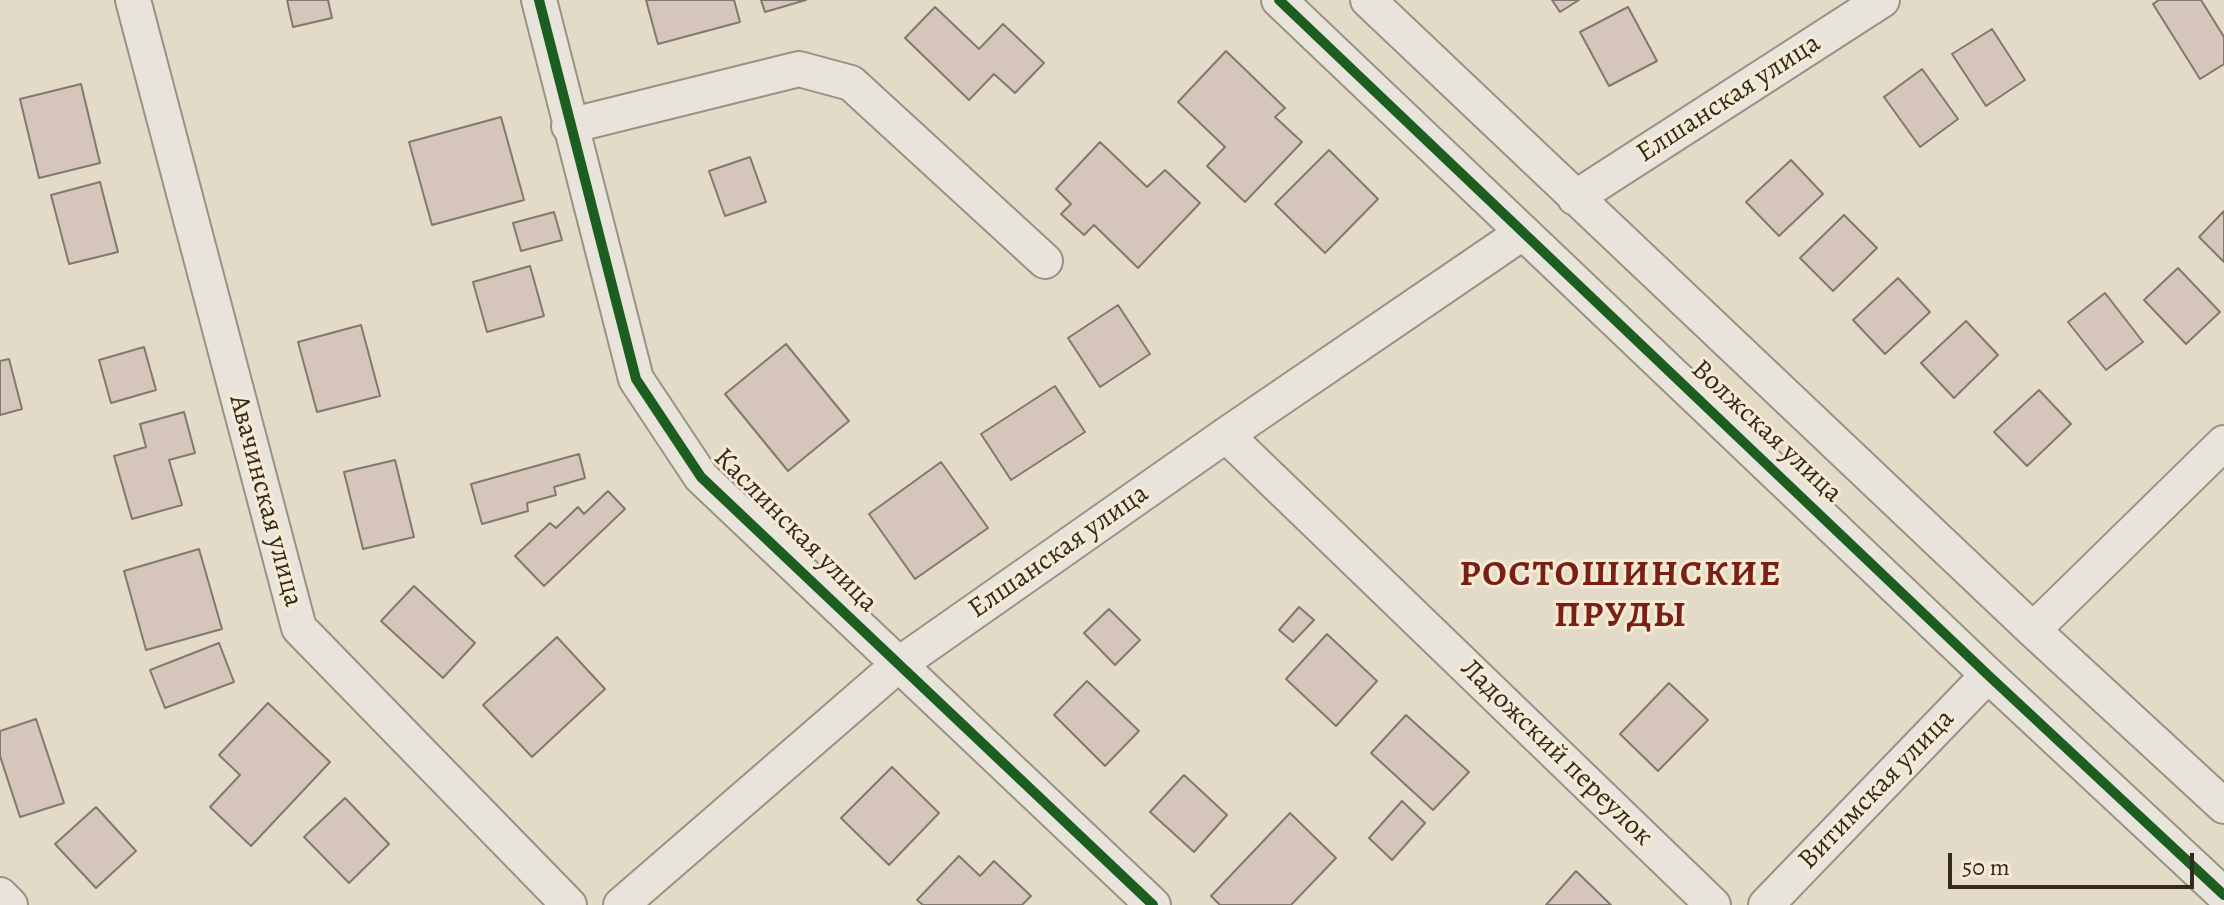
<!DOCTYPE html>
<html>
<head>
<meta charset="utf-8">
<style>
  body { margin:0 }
  #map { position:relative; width:2224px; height:905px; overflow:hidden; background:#e4dac8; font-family:Alegreya,serif }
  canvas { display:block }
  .scale { position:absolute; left:1948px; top:853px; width:246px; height:36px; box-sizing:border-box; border:4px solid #34281f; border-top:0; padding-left:10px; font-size:24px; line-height:28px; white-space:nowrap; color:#34281f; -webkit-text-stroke:6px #f5ead3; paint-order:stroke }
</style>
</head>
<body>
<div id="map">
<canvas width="2224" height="905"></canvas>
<div class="scale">50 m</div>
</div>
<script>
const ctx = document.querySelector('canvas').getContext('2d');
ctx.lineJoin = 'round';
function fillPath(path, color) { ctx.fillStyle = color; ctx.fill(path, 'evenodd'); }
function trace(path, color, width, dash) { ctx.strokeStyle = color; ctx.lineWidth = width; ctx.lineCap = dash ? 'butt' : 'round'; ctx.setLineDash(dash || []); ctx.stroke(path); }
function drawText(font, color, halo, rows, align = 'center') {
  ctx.font = font + ' Alegreya,serif'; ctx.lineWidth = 6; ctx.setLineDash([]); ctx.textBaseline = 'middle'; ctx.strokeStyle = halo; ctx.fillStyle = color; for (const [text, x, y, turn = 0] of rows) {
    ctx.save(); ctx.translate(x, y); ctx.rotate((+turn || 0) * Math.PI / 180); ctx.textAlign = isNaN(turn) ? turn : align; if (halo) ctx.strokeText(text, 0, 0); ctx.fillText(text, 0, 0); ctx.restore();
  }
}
const building = new Path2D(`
  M287,0H328L332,18L293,27Z
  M646,0H734L740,22L658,44Z
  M761,0H806L765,12Z
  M1552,0H1579L1560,12Z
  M2159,0H2201L2224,37V64L2200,79L2153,4Z
  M935,7L979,49L1003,24L1044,63L1015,93L994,74L969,100L905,38Z
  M1628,7L1657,61L1609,86L1580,32Z
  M1992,29L2025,80L1986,106L1952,54Z
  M1226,51L1285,108L1275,117L1302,142L1245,202L1207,166L1225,147L1178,102Z
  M1922,69L1958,119L1920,147L1884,97Z
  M81,84L100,163L39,178L20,99Z
  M501,117L524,200L432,225L409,142Z
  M1100,142L1147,187L1165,170L1200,203L1138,268L1094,225L1084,235L1061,214L1071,204L1056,189Z
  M1329,150L1378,199L1325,253L1275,204Z
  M750,157L766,202L725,216L709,171Z
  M1791,160L1823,194L1779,236L1746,202Z
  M100,182L118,252L69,264L51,195Z
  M2224,211V262L2199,237Z
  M554,212L562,240L521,251L513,223Z
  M1844,215L1877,248L1833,291L1800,258Z
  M530,266L544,316L487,332L473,282Z
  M2178,268L2220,312L2186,344L2144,300Z
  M1898,278L1930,312L1885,354L1853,320Z
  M2105,293L2143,342L2106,370L2068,322Z
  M1118,305L1150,354L1100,387L1068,338Z
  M1966,321L1998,355L1954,398L1921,363Z
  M361,325L380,396L317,412L298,342Z
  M786,344L849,421L788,471L725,394Z
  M144,347L156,390L111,403L99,360Z
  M9,359L22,409L0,415V361Z
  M1055,386L1085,432L1011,480L981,434Z
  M2039,390L2071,424L2027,466L1994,432Z
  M184,412L195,453L169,460L182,505L132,519L114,456L146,447L140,424Z
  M579,454L585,478L554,487L556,495L527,503L528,511L482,524L471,484Z
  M395,460L414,537L363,549L344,472Z
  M941,462L988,528L915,579L869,514Z
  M608,491L625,509L544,586L515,556L550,523L556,528L578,507L584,514Z
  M199,549L222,629L146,650L124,571Z
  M414,586L475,643L443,678L381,621Z
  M1299,607L1314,620L1293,642L1279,630Z
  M1109,609L1140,640L1115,665L1084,633Z
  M1327,634L1377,681L1336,726L1286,679Z
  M557,637L605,689L532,757L483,705Z
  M219,643L234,682L165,708L150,670Z
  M1087,681L1139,731L1105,766L1054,715Z
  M1669,683L1708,720L1658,771L1620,734Z
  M268,703L330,762L251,846L210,807L240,775L219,755Z
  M1406,715L1469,772L1433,810L1371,753Z
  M36,719L64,803L20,817L0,756V731Z
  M892,767L939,813L889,865L841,818Z
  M1184,775L1227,815L1194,852L1150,812Z
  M345,798L389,844L349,883L304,837Z
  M1402,801L1425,823L1392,860L1369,838Z
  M96,807L136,851L96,888L55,844Z
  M1290,813L1336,858L1291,905H1220L1211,896Z
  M959,856L980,876L994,861L1031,896L1022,905H923L917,900Z
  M1576,871L1611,905H1546Z`);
fillPath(building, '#d6c5ba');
trace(building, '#7f796f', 2);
const minor = new Path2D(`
  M133,0L299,628L569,905
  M539,0L636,379L701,477L1153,905
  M1279,0L1988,675L2224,895
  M1368,0L2033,630L2224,806
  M569,126L799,69L851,83L1045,261
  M1575,198L1882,0
  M1226,435L1713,905
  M2033,630L2224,443
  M0,895L10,905
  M621,905L898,665L1226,435L1522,233
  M1766,905L1988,675`);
trace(minor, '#989185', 38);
trace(minor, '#e9e4db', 34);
trace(new Path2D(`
  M539,0L636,379L701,477L1153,905
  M1279,0L1988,675L2224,895`), '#1b5e20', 10);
drawText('28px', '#34281f', '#f5ead3', [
  ["Елшанская улица",1729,99,-33],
  ["Волжская улица",1766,432,43],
  ["Авачинская улица",265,501,75],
  ["Каслинская улица",795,531,45],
  ["Елшанская улица",1059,552,-35],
  ["Ладожский переулок",1556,753,44],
  ["Витимская улица",1877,790,-46]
]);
ctx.letterSpacing = '2px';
drawText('bold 36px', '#7a1f14', '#f5ead3', [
  ["РОСТОШИНСКИЕ",1621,576],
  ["ПРУДЫ",1621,617]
]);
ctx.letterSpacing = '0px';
</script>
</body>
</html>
